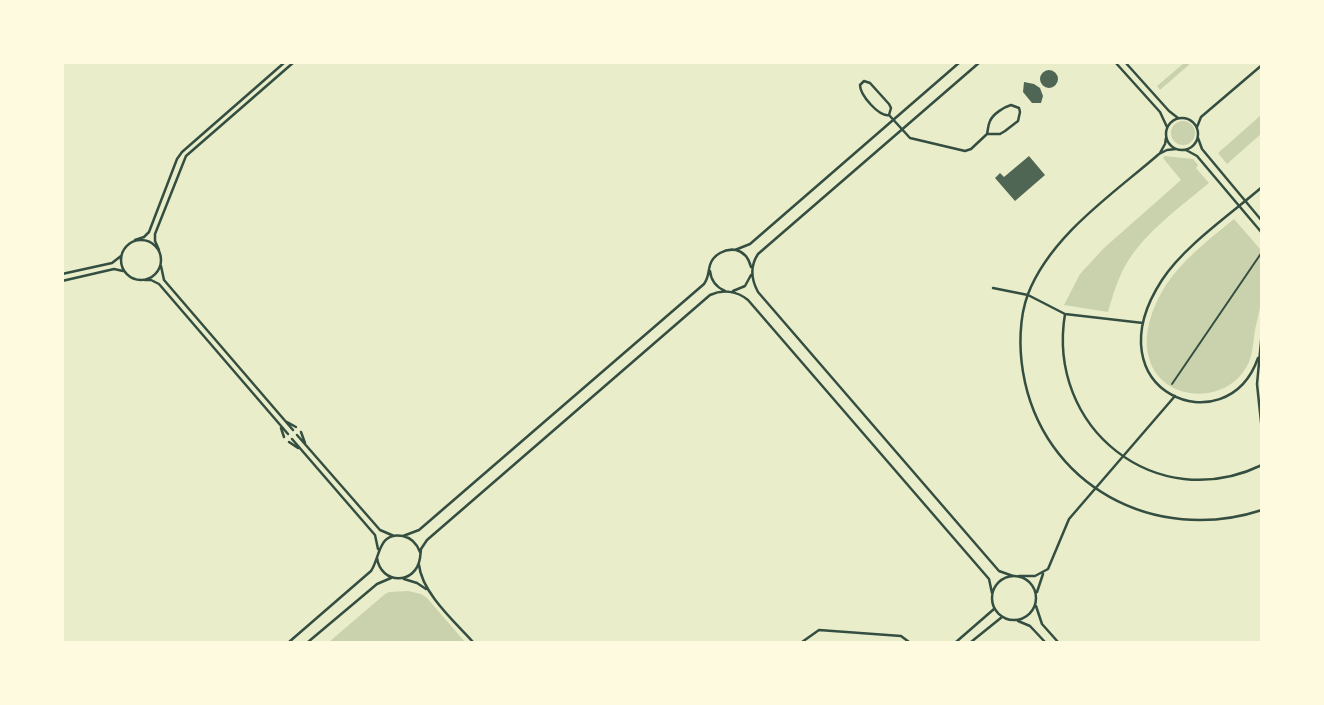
<!DOCTYPE html>
<html>
<head>
<meta charset="utf-8">
<style>
  body { margin:0 }
  #map { position:relative; width:1324px; height:705px; overflow:hidden; background:#e9edc9; font-family:Helvetica,sans-serif }
  canvas { display:block }
  .frame { position:absolute; inset:0; border:64px solid #fefae0; pointer-events:none }
</style>
</head>
<body>
<div id="map">
<canvas width="1324" height="705"></canvas>
<div class="frame"></div>
</div>
<script>
const ctx = document.querySelector('canvas').getContext('2d');
ctx.lineJoin = 'round';
function fillPath(path, color) { ctx.fillStyle = color; ctx.fill(path, 'evenodd'); }
function trace(path, color, width, dash) { ctx.strokeStyle = color; ctx.lineWidth = width; ctx.lineCap = dash ? 'butt' : 'round'; ctx.setLineDash(dash || []); ctx.stroke(path); }
fillPath(new Path2D(`
  M1184,63H1191L1160,90L1157,86Z
  M1261,115V134L1227,164L1218,153Z
  M1171 133a12 12 0 1 1 24 0a12 12 0 1 1-24 0Z
  M1165,156L1193,159L1198,165L1196,168L1209,183C1180,207 1148,230 1128,261C1118,277 1113,295 1108,312L1064,305L1080,274L1104,248L1181,180L1163,158Z
  M1234,219L1261,250C1261,266 1264,284 1261,300C1260,310 1257,320 1255,330C1253,342 1253,355 1247,366C1225,407 1157,402 1148,354C1143,331 1154,304 1166,285C1183,259 1210,239 1234,219Z
  M408,591L421,594L427,598L465,642H329L385,594L389,592Z`), '#cad2ad');
fillPath(new Path2D(`
  M1040 79a9 9 0 1 1 18 0a9 9 0 1 1-18 0Z
  M1024,82L1034,84L1040,88L1043,96L1041,103H1032L1023,92Z
  M1029,156L1045,175L1015,201L995,178L1000,173L1004,177Z`), '#4f6655');
trace(new Path2D(`
  M1172,384L1262,252`), '#344e41', 2);
trace(new Path2D(`
  M980,62L758,254C750,266 751,279 758,292L999,571L1013,576
  M1115,62L1160,112L1167,127
  M1125,62L1169,111L1178,118
  M889,115C879,117 860,95 860,85L864,81L870,83L889,104L891,108L889,115L910,138L965,151L971,149L987,134H1000L1005,131L1018,121L1020,112L1019,108L1011,105C1004,107 993,114 990,121C988,125 988,130 987,134
  M1166 134a16 16 0 1 1 32 0a16 16 0 1 1-32 0Z
  M1197,127L1201,117L1262,65
  M1198,138L1202,149L1262,221
  M1176,149L1167,150L1159,154C1113,194 1051,235 1028,294C1019,318 1019,348 1023,372C1042,486 1155,545 1262,510
  M1186,150L1197,156L1262,233
  M1160,153L1165,144L1166,138
  M121 260a20 20 0 1 1 40 0a20 20 0 1 1-40 0Z
  M135,240L144,237L149,232L177,159L182,152L285,62
  M159,250L155,241V234L186,156L294,62
  M735,250L750,244L960,62
  M161,266L164,280L293,430
  M710,271C711,281 716,287 725,291
  M62,274L112,263L121,256
  M145,280H151L159,284L288,434
  M62,281L114,269L123,271
  M993,288L1028,295L1065,314L1143,323
  M733,291L745,286L751,275
  M1065,314C1046,428 1156,516 1262,465
  M1262,331L1257,384L1262,431
  M1258,358C1227,447 1089,392 1162,280C1184,246 1231,214 1262,187
  M287,422L296,427
  M281,428L284,437
  M301,432L305,443
  M297,435L380,530L394,536
  M292,439L375,535L378,549
  M289,442L298,448
  M403,536L419,530L704,284C709,277 708,272 710,265C713,255 725,248 736,250C744,252 749,259 751,267
  M377,558C381,585 416,585 420,558
  M420,558L421,549L427,540L710,295C723,289 737,291 748,300L989,579L992,593
  M419,565C422,593 455,622 473,642
  M992 598a22 22 0 1 1 44 0a22 22 0 1 1-44 0Z
  M1019,576H1035L1048,569L1069,519L1175,396
  M404,579L417,583L426,589
  M1037,592L1043,574
  M1036,606L1042,624L1058,642
  M1018,621L1030,626L1045,642
  M289,642L371,571C380,558 378,531 403,536C412,538 417,544 420,552
  M308,642L377,584L391,578
  M802,642L819,630L901,636L909,642
  M956,642L994,609
  M971,642L1002,617`), '#344e41', 2.5);
</script>
</body>
</html>
